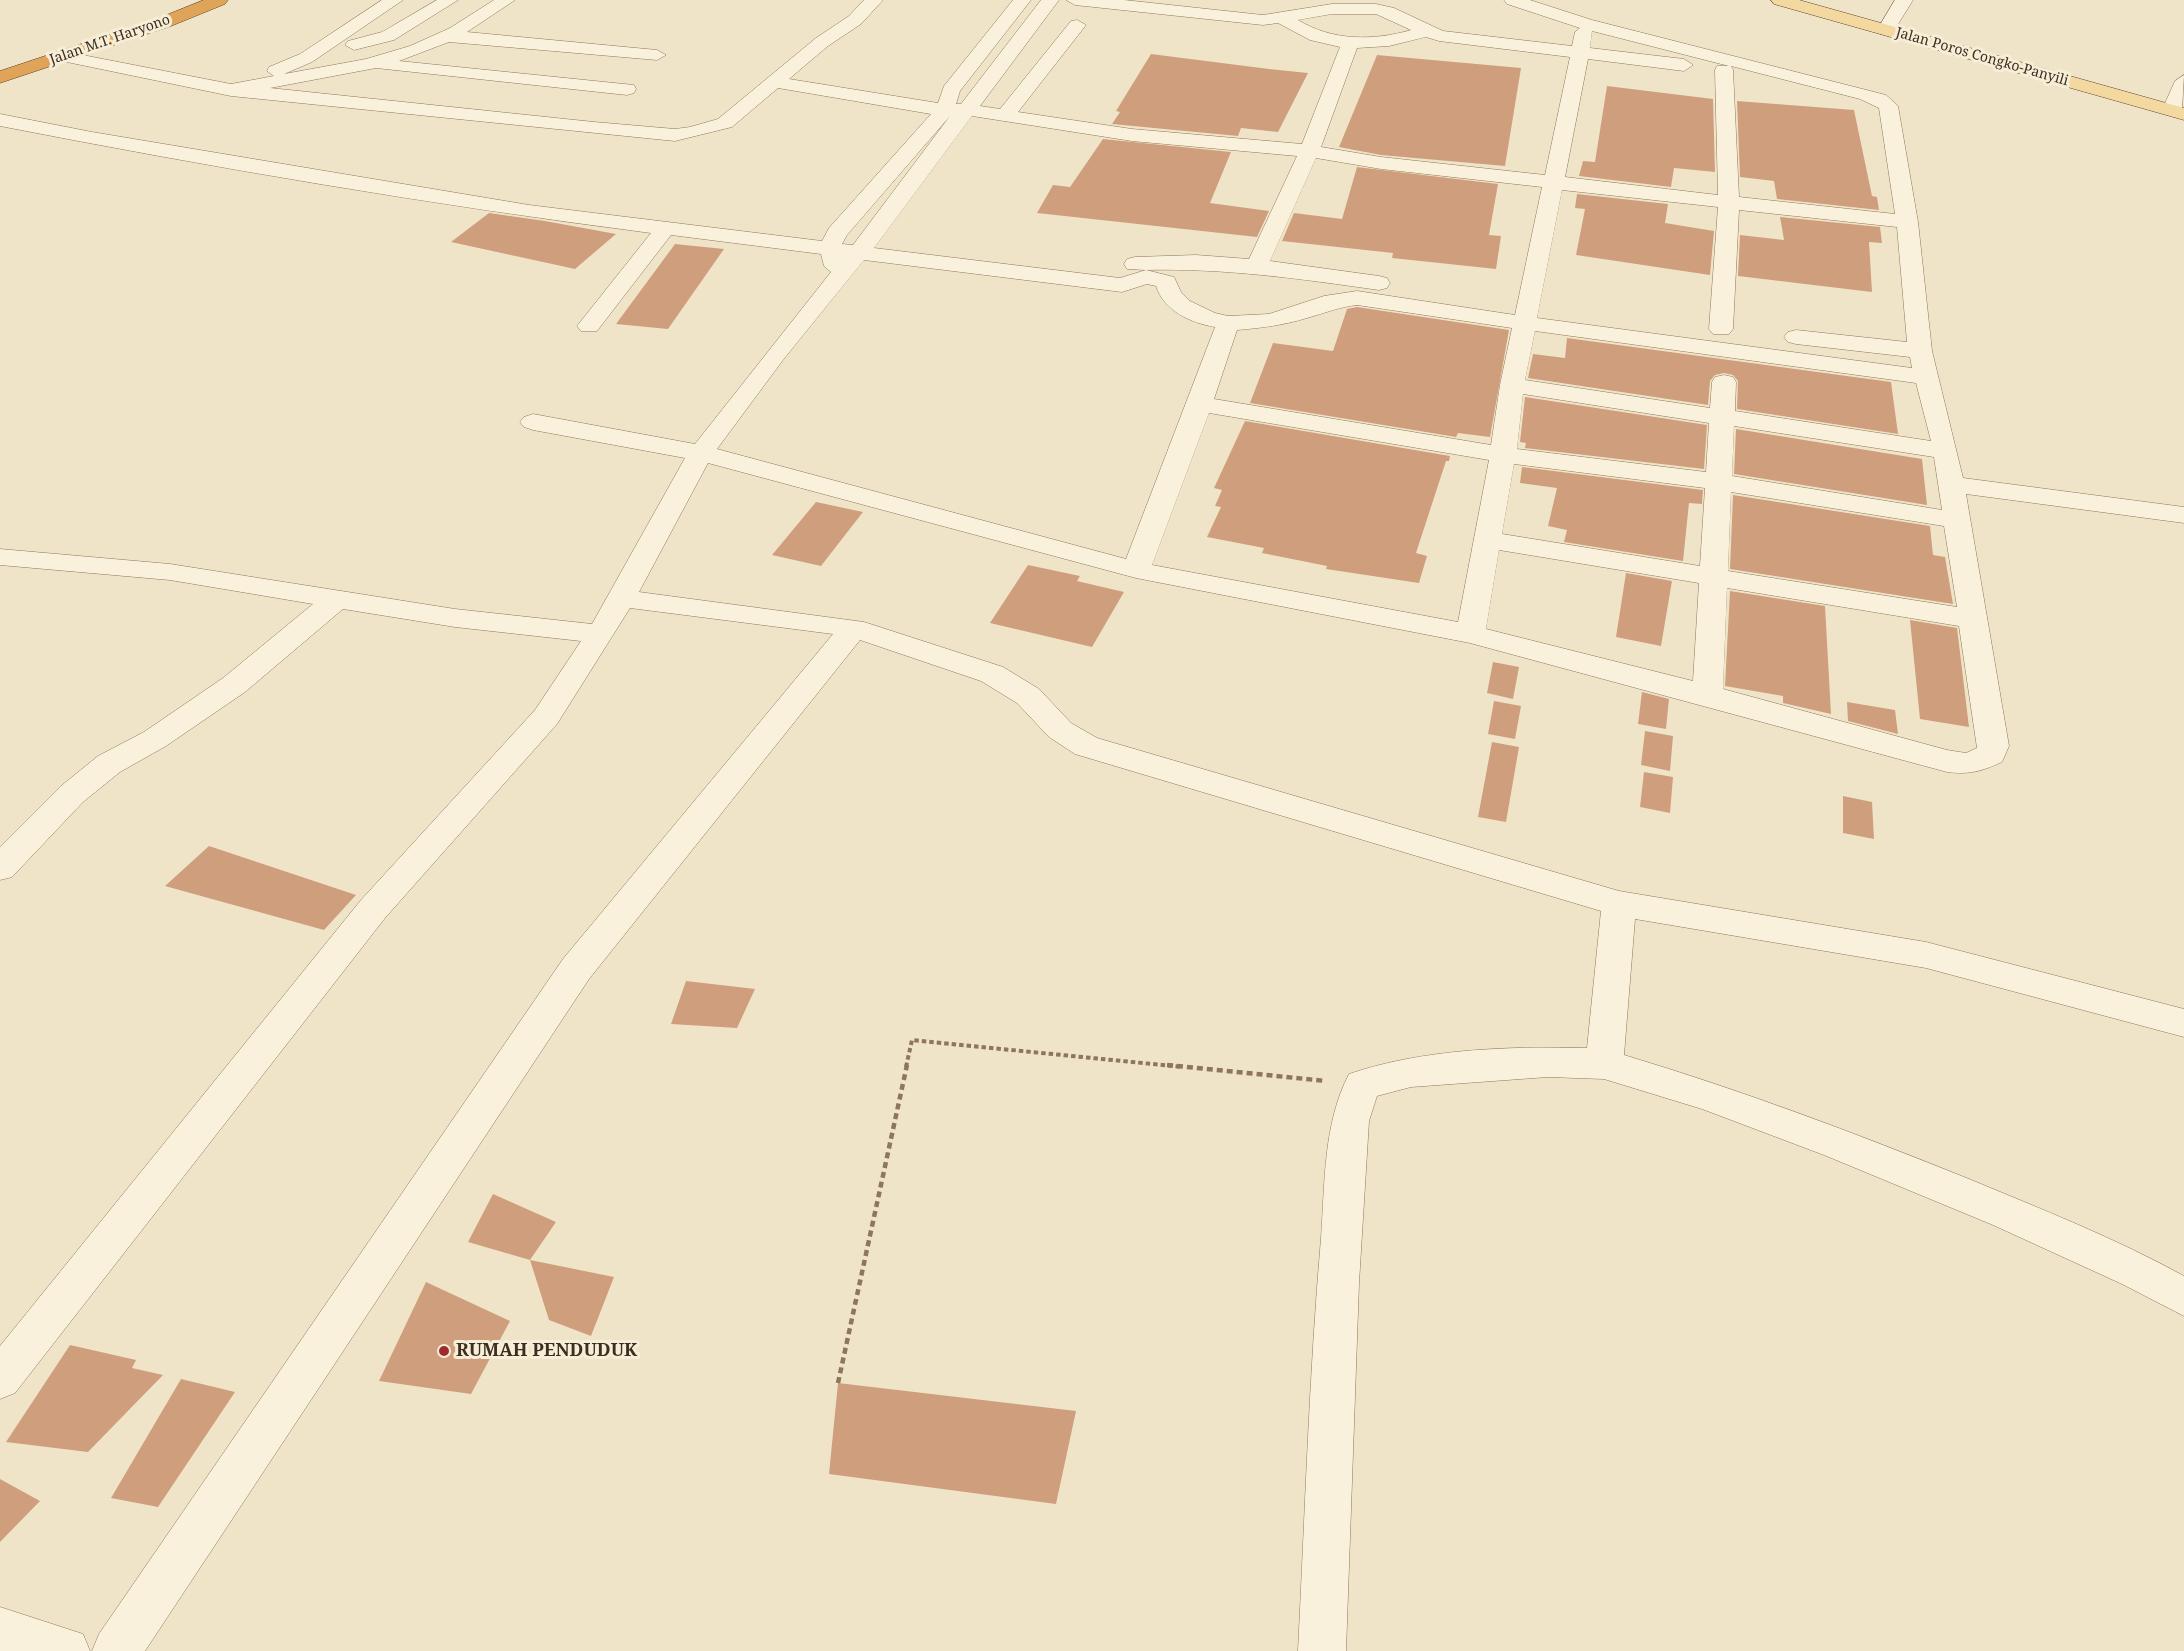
<!DOCTYPE html>
<html>
<head>
<meta charset="utf-8">
<style>
  body { margin:0 }
  canvas { display:block; background:#f0e4c8 }
</style>
</head>
<body>
<canvas width="2184" height="1651"></canvas>
<script>
const ctx = document.querySelector('canvas').getContext('2d');
ctx.lineJoin = 'round';
function fillPath(path, color) { ctx.fillStyle = color; ctx.fill(path, 'evenodd'); }
function trace(path, color, width, dash) { ctx.strokeStyle = color; ctx.lineWidth = width; ctx.lineCap = dash ? 'butt' : 'round'; ctx.setLineDash(dash || []); ctx.stroke(path); }
function drawText(font, color, halo, rows, align = 'center') {
  ctx.font = font + ' "Noto Serif",serif'; ctx.lineWidth = 6; ctx.setLineDash([]); ctx.textBaseline = 'middle'; ctx.strokeStyle = halo; ctx.fillStyle = color; for (const [text, x, y, turn = 0] of rows) {
    ctx.save(); ctx.translate(x, y); ctx.rotate((+turn || 0) * Math.PI / 180); ctx.textAlign = isNaN(turn) ? turn : align; if (halo) ctx.strokeText(text, 0, 0); ctx.fillText(text, 0, 0); ctx.restore();
  }
}
fillPath(new Path2D(`
  M1151,54L1269,69L1308,73L1278,132L1241,128L1238,136L1112,124L1120,112L1116,111Z
  M1377,55L1521,68L1505,166L1381,155L1339,147Z
  M1607,86L1713,99L1715,172L1674,168L1671,187L1579,176L1583,161L1595,162Z
  M1737,101L1854,110L1872,196L1877,197L1879,210L1777,199L1774,181L1740,177Z
  M1103,139L1231,152L1210,203L1269,211L1257,237L1037,213L1053,185L1070,187Z
  M1357,167L1498,184L1489,235L1501,236L1496,269L1392,258L1393,253L1282,241L1294,213L1342,219Z
  M1577,194L1668,204L1665,223L1714,231L1710,275L1576,255L1585,209L1575,208Z
  M489,213L545,221L616,234L575,269L451,242Z
  M1780,217L1880,227L1882,243L1869,242L1872,292L1738,276L1740,235L1784,240Z
  M675,244L724,249L668,329L616,324Z
  M1357,307L1509,330L1490,437L1458,433L1456,437L1250,403L1273,343L1333,351L1347,309Z
  M1567,338L1891,382L1898,434L1737,409L1738,381L1733,375L1724,373L1715,375L1710,381L1708,405L1528,378L1533,354L1565,358Z
  M1525,397L1707,425L1704,469L1525,448L1526,443L1520,442Z
  M1245,421L1450,456L1449,461H1446L1416,553L1427,556L1419,583L1326,569L1327,566L1262,553L1264,548L1207,537L1221,507L1215,506L1222,490L1214,488Z
  M1736,429L1922,459L1927,505L1734,474Z
  M1522,467L1703,490L1702,504L1689,503L1683,561L1564,542L1567,530L1548,526L1557,488L1520,483Z
  M1733,495L1930,526L1933,555L1945,557L1953,604L1730,569Z
  M816,502L863,512L821,566L772,555Z
  M1028,565L1080,576L1077,581L1124,592L1092,647L990,623Z
  M1626,573L1672,581L1661,646L1616,637Z
  M1730,591L1825,606L1831,714L1783,703V696L1725,686Z
  M1910,620L1957,628L1969,727L1920,719Z
  M1493,662L1519,667L1513,699L1487,693Z
  M1642,692L1669,699L1666,729L1638,724Z
  M1494,701L1521,706L1515,739L1488,734Z
  M1847,702L1895,710L1898,734L1848,721Z
  M1645,731L1673,736L1670,771L1641,765Z
  M1492,742L1519,747L1506,822L1478,817Z
  M1644,772L1673,777L1670,813L1640,807Z
  M1843,796L1872,802L1874,839L1843,833Z
  M209,846L356,895L324,930L165,886Z
  M686,981L755,989L737,1028L671,1024Z
  M493,1194L556,1222L530,1260L468,1242Z
  M530,1260L614,1277L591,1336L549,1320Z
  M426,1282L510,1321L471,1394L379,1381Z
  M70,1345L136,1360L132,1368L163,1375L88,1452L6,1442Z
  M181,1379L235,1392L158,1507L111,1498Z
  M838,1383L1076,1411L1056,1504L829,1474Z
  M0,1479L40,1501L0,1542Z`), '#cf9f7d');
const minor = new Path2D(`
  M382,0H403L312,62L284,74L366,59L410,46L450,28L494,0H515L467,32L657,50L666,55L657,60L449,42L399,61L634,85L636,89L634,93L627,95L376,68L270,88L594,122L675,129L690,127L718,119L816,38L849,16L864,0H883L861,24L828,46L789,79L938,103L944,86L1013,0H1031L960,91L956,104H961L1041,0H1059L980,106L1000,109L1071,21L1077,20L1086,25L1018,112L1132,129L1302,144L1340,47L1310,40L1278,23L1263,25L1075,5L1066,0H1124L1263,15L1332,4H1376L1394,8L1443,31L1572,46L1575,32L1580,28L1507,4L1504,0H1530L1592,20L1886,95L1898,106L1918,222L1932,351L1963,478L2184,507V523L1966,494L2009,746L2002,762C1982,771 1970,775 1947,772L1470,643L1136,578L708,463L639,592L864,622L1003,667L1039,689L1071,723L1097,738L1619,891L1926,942L2184,1009V1037L1926,968L1635,919L1624,1055C1741,1090 1855,1133 1969,1179C2041,1209 2115,1238 2184,1276V1316L2122,1284L1993,1225L1824,1155L1702,1109L1604,1079L1548,1077L1411,1087L1377,1096L1369,1121L1359,1283L1346,1651H1298C1305,1514 1309,1376 1321,1238C1325,1183 1323,1124 1349,1074C1422,1049 1510,1046 1587,1048L1601,911L1075,754L1049,737L1017,703L981,681L860,640L589,979L145,1651H92L99,1634L563,959L833,634L630,608L557,724L385,918L15,1393L0,1399V1346L361,900L535,710L581,641L455,627L343,609L245,692L166,746L120,772L83,802L12,877L0,880V847L61,786L98,756L144,732L223,678L313,604L170,580L0,565V549L170,564L455,609L592,624L685,458L533,430L524,427L520,422L524,417L533,414L695,444L831,272L824,266L821,254L671,235L597,331H581L577,326L651,233C433,205 215,168 0,126V114L92,132L529,205L822,241L829,228L931,114L778,88L732,127L675,141L231,96L62,61L53,56L62,51L231,84L274,76L267,71L269,67L300,54ZM1332,14H1376L1411,30C1373,41 1332,41 1298,20ZM1592,31L1729,66H1717L1715,70L1718,195L1565,177L1588,59L1684,71L1693,65L1684,59L1590,48ZM1426,37L1439,41L1570,57L1545,175L1381,157L1321,147L1357,48L1389,46ZM1731,66L1860,99L1879,108L1895,214L1739,197L1733,70ZM950,116L853,245L842,244L847,235ZM972,116L1132,141L1297,156L1249,259L1196,255L1135,257L1127,259L1124,264L1127,269L1146,270L1120,278L874,248ZM1316,158L1381,169L1542,187L1515,315L1357,291L1324,296L1269,314L1228,316L1215,313L1190,301L1181,292L1174,277L1146,270C1225,268 1301,279 1379,290L1387,288L1390,283L1387,278L1379,276L1270,261ZM1562,190L1718,207L1709,329L1713,334H1729L1733,329L1739,210L1897,227L1907,342L1796,330L1788,332L1784,337L1788,342L1796,344L1910,357L1912,368L1537,318ZM864,260L1122,292L1147,284L1156,286C1164,311 1191,323 1215,327L1126,559L717,449L783,360ZM1357,305L1512,328L1500,385L1491,445L1214,399L1237,330C1262,328 1284,325 1307,318C1325,313 1339,307 1357,305ZM1535,331L1916,383L1931,441L1735,411L1736,382L1733,377L1724,375L1715,377L1712,382L1710,408L1525,380ZM1523,394L1709,423L1706,472L1517,449ZM1209,413L1489,460L1458,622L1152,565ZM1734,426L1934,457L1942,510L1732,476ZM1514,464L1705,488L1700,566L1502,534ZM1731,492L1944,526L1957,607L1728,571ZM1499,550L1699,583L1693,681L1486,629ZM1727,588L1959,626L1977,748L1966,753L1947,750L1723,689Z
  M437,0H458L394,40L354,50L345,45L348,41L382,32Z
  M1895,0H1913L1892,34H1880L1877,30Z
  M2184,75L2182,110L2179,114H2165L2162,110L2175,81Z
  M0,1607L83,1634L90,1651H0Z`);
const major = new Path2D(`
  M1771,0H1799L2184,108V120L1774,4Z`);
const highway = new Path2D(`
  M204,0H228L225,4L171,26L0,83V71L159,18Z`);
trace(minor, '#8d765c', 1);
trace(major, '#5b4430', 1);
trace(highway, '#5b4430', 1);
trace(new Path2D(`
  M906,1067L912,1040L1182,1067`), '#8d765c', 4, [4.5, 3]);
trace(new Path2D(`
  M1167,1065L1326,1081
  M838,1383L907,1065`), '#8d765c', 4.5, [6, 4]);
fillPath(minor, '#faf1dc');
fillPath(major, '#f3d9a0');
fillPath(highway, '#e0a458');
for (const [x, y, r, color] of [
  [444,1351,6,"#9e2a2b"]
]) { const dot = new Path2D(); dot.arc(x, y, r, 0, 2 * Math.PI); ctx.fillStyle = color; ctx.fill(dot); trace(dot, '#f7eed8', 2); }
drawText('14px', '#3d2e20', '#f7eed8', [
  ["Jalan M.T. Haryono",110,40,-19],
  ["Jalan Poros Congko-Panyili",1982,57,16]
]);
drawText('bold 18px', '#3d2e20', '#f7eed8', [
  ["RUMAH PENDUDUK",456,1351]
], 'left');
</script>
</body>
</html>
